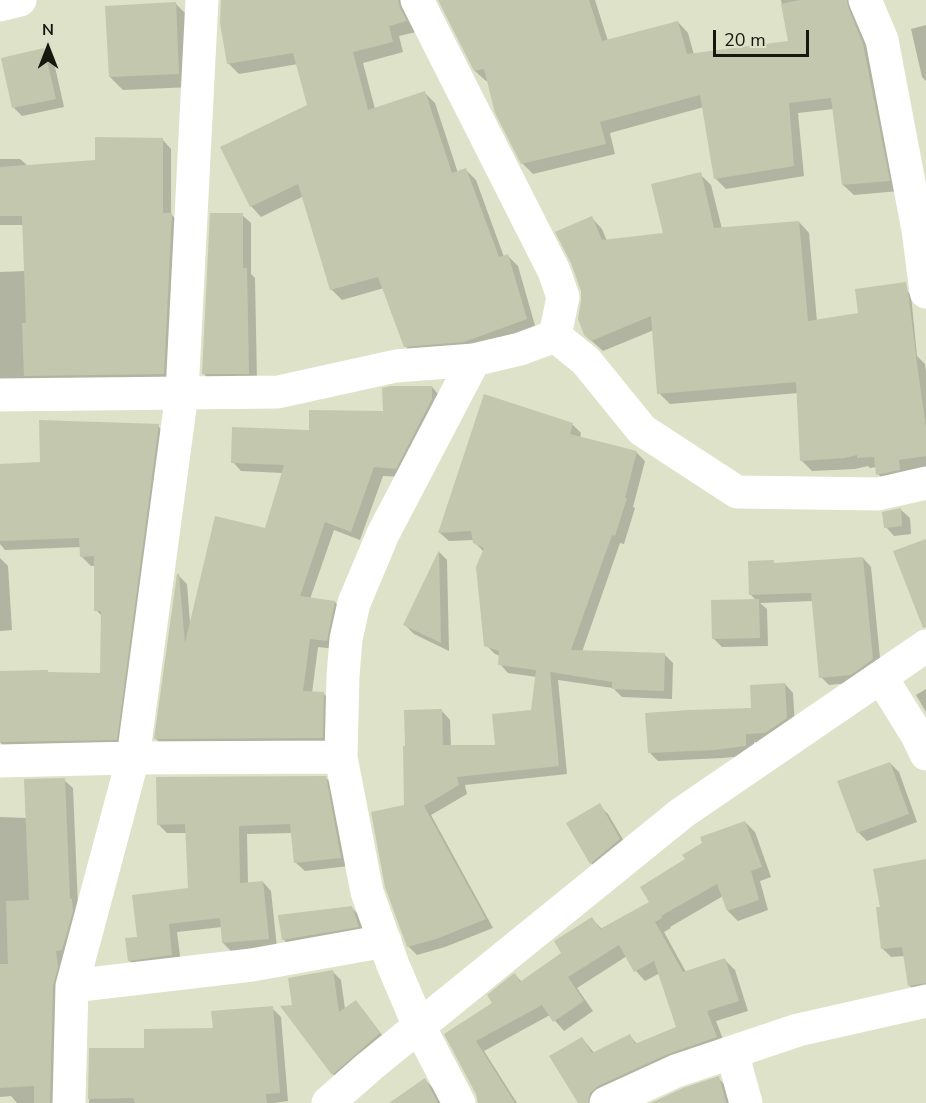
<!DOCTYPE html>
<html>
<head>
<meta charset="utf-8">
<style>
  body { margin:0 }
  #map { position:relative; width:926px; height:1103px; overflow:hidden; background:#dde2c8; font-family:"Nunito Sans",sans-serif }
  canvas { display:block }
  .north { position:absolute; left:18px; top:18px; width:60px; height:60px; -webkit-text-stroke:4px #dde2c8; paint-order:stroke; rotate:0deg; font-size:16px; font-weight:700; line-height:24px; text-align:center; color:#16180f }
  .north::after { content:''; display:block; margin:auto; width:21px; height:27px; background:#16180f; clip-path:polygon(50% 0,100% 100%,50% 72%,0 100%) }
  .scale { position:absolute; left:713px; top:30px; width:96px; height:27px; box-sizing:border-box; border:3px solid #16180f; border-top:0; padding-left:8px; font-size:18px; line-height:21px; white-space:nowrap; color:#16180f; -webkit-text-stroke:4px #dde2c8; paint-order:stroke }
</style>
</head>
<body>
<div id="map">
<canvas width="926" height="1103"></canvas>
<div class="north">N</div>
<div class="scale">20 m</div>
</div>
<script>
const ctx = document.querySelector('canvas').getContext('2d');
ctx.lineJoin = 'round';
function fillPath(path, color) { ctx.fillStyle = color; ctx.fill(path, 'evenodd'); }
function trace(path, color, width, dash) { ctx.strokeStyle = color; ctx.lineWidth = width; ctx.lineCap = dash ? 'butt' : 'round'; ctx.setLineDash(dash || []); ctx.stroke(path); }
fillPath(new Path2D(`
  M222,0H412L416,32L399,36L403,52L363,63L375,109L425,93L435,103L458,173L466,170L476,180L504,257L508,256L518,266L536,329L416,356L405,346L384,288L342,300L331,289L304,196L261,217L251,206L309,106L298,64L239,74L228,63Z
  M440,0H595L608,41L678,22L688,33L694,55L790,42L781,0H861L873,56L899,191L854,195L843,185L834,109L798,113L804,176L726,189L716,179L704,107L610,133L615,154L533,174L522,163L489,80L486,81L475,71Z
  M176,4L189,17L192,87L123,90L110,77Z
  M926,25V81L922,77L911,29Z
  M44,50L53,58L64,107L22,116L14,108Z
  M162,139L171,149V214L181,224L173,383L0,380V272L26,271L24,225H0V159H20L28,166L96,162Z
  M700,174L711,185L722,229L799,222L809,233L817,321L859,315L900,284L911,295L917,356L925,364L926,372V468L888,485L878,474L877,467L870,468L868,466L855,469L812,471L801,460L798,393L670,404L659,393L654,330L603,351L585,335L592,218L602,229L607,241L665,235Z
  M242,215L251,223V274L255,278L257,382H212L203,373Z
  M432,387L440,396L405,477L383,476L360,540L334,530L310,599L335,602L343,611L336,649L318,647L312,693H323L332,702L331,747H165L156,739L178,575L187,584L190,623L266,530L283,473L241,471L233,462L310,431L384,413Z
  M485,396L573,425L581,433L580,438L636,452L645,461L633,507L635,508L624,544L620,543L582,652L664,654L673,663L672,699L622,697L613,688L558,680L567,774L465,785L467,794L431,815L493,928L445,947L417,955L408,946L405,806L442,711L450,720L451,747L497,746L532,711L537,677L508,673L500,664V656L495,654L486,645L484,552L474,542V540L449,541L440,533Z
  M158,426L167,435L125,748L9,751L0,742V672L102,675L103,617L96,610V566H91L82,557L81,547L5,550L0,544V492Z
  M901,510L910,518L911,534L894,536L886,527Z
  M439,552L447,560L449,651L414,634L405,625Z
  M0,558L8,566L12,630L0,631Z
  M863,558L871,567L881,668L859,682L829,685L821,677L813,601L760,603L767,609L768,646L722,647L713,638L757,601L751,595L773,562L775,564Z
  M785,684L793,693L795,727L774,742H754V755L723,758L658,761L649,752L753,709Z
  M926,689V712L916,695Z
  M890,763L899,772L917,822L867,841L858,832Z
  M325,777L334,786L349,866L305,871L296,863L292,833L247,834L248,884L263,882L271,891L277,948L232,952L223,943L222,927L177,932L181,964L138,969L129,960L139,938L189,890L187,833H167L158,824Z
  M64,780L73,788L78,907L59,1103H17L11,1096L0,1097V817L27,818Z
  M599,805L608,814L628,848L600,871L591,863Z
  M745,822L755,832L771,877L760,881L768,910L738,921L728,911L723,896L670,927L671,928L664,932L686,972L725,960L735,970L748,1011L716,1021L726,1047L600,1103H580L582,1038L595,1054L630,1036L637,1044L678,1028L660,973L645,981L636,971L627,956L577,988L593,1011L564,1031L550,1015L484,1051L517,1103H479L477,1094L446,1034L494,1003L515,975L522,982L563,954L592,919L602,929L651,902Z
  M926,862V992L918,994L909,985L905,956L891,957L883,949L881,908Z
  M352,908L361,917L367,935L292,949L284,940L280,917Z
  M332,971L341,980L345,1009L356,1002L364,1011L388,1043L341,1083L333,1074L294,1006Z
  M272,1008L281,1017L288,1101L274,1103H89L91,1050L145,1049L214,1030Z
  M718,1078L728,1088L732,1103H655Z
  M425,1080L434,1089L441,1103H400Z`), '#0003');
fillPath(new Path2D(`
  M221,0H398L400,8L407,21L389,26L393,42L353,52L368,110L425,91L452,173L466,168L499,257L508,254L527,319L464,342L404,347L378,277L330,290L298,184L250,207L220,147L307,105L293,53L227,64L220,23Z
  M438,0H589L602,41L678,21L687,54L788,41L781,4L800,0H847L848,7L863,44L890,181L842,185L831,98L789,103L794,166L714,179L700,95L600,122L606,144L521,164L495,113L484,69L474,71Z
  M176,2L179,74L109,77L105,6Z
  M44,48L56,99L12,108L1,58Z
  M95,137L163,138V213H172L164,374L24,376L22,323H26L22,216H0V167L95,160Z
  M701,172L714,228L799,221L808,321L858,313L855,289L906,282L909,299L917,364L926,428V456L899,460L900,470L876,475L874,457L857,458V455L844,458L800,461L796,382L657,394L651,316L591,341L584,335L578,319L581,301V291L571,263L555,232L592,216L602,240L663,233L651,184Z
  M210,213H243V268H247L249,374H202Z
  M391,386H432V399L396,469L374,467L351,532L325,522L300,596L335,601L327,641L310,639L303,691L324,692L323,738L154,739L177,574H179L185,643L215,516L265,528L284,465L231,463L232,427L309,430V410L383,411L382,388Z
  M484,394L573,423L570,434L637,451L625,498H627L615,536L612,535L571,650L665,653L664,691L612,689V682L550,672L559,766L457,777L459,785L424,806L486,919L436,939L407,947L385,887L371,812L404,805L403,746H405L404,710L442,709L443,745H495L492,714L531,710L536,670L498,665L499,651L484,646L476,567L484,548L473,543L471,531L438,533Z
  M39,420L159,424L117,740L0,742V671L48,670V672L100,673L101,611H94V556L80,557L79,538L0,541V464L40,462Z
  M901,508L902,526L884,528L882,512Z
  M926,539V627L923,628L893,551Z
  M439,550L441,643L403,625Z
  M863,557L873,659L851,675L819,678L811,593L749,595L748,561L774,560V563Z
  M759,599L760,638L712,639L711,600Z
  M785,683L787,718L765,733L746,734V746L714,750L648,753L645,713L689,710L751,708L750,685Z
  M890,762L909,814L857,833L837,781Z
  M326,776L341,858L294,863L290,824L239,826L240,883L263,881L269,939L222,943L220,918L169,924L172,955L128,961L125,938L137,937L132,895L188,888L185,824L157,825L156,777Z
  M65,778L70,899H72L73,911L62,950L56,951L58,967L53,986L50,1103H34V1086L0,1088V964H8L6,901L29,900L24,779Z
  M600,803L620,839L590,864L566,823Z
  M745,821L762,867L751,871L759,900L727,911L717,884L661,916L662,918L655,922L683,972L725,958L739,1001L707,1011L717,1037L668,1054L598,1086L590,1093L588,1103H578L549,1056L582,1037L592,1053L630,1034L635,1044L676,1027L654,961L634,972L619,945L568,977L584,1001L553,1022L542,1005L476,1041L515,1103H478L476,1094L444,1034L492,1003L487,995L513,974L515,973L520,982L561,953L554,941L592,917L600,929L649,902L640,887L685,859L682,855L702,843L700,837Z
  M926,859V983L908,986L902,947L881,949L876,907H880L873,869Z
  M352,906L359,927L282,940L278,915Z
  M333,970L339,1012L356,1000L380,1033L332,1075L280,1006L292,1005L288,978Z
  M273,1006L280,1093L266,1094L267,1103H135L133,1098L88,1099L89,1048H144V1029L213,1028L211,1011Z
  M719,1076L726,1103H651L683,1088Z
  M425,1078L438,1103H389Z`), '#c2c7ae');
trace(new Path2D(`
  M417,0L554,271L563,297L555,336
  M865,0L882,40L918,230L926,292
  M0,5L20,0
  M555,336L586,361L642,430L737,492L878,494L926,483
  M0,395L278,392L396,366L474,360L520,349L555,336
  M881,677L917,735L926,754
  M0,761L133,758L341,757
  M72,986L252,965L385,941
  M732,1052L746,1103
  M69,1103L72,986L133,758L182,393L202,0
  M328,1103L370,1066L682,813L926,646
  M459,1103L419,1026L393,965L367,892L341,757L343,676L346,639L354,603L383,534L474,360
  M606,1103L676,1071L798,1030L926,1001`), '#fff', 33);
</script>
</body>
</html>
